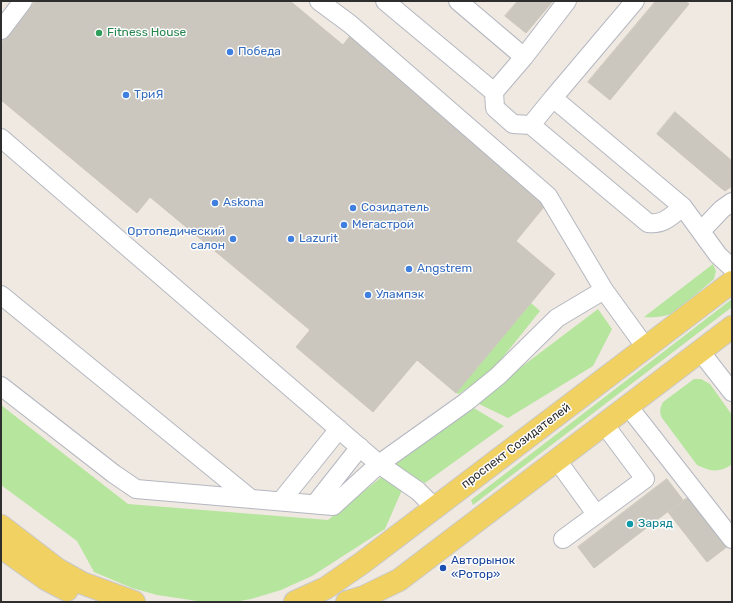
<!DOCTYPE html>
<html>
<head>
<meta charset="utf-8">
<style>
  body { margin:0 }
  #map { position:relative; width:733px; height:603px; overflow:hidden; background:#efe9e1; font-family:Rubik,sans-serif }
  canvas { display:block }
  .frame { position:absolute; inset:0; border:2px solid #2e2e2e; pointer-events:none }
</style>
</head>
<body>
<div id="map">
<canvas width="733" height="603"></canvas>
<div class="frame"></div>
</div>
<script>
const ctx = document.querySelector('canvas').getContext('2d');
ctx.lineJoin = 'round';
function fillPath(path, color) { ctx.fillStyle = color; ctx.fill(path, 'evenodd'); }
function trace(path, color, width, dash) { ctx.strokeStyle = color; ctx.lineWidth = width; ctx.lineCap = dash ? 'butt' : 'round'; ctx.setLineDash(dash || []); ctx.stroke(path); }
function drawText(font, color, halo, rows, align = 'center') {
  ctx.font = font + ' Rubik,sans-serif'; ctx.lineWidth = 3; ctx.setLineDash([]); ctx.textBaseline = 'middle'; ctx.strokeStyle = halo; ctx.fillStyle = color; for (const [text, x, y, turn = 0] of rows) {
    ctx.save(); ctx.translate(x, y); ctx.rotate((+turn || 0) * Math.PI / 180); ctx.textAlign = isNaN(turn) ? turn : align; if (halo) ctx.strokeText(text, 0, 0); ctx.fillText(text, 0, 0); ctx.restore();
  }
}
fillPath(new Path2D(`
  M713,264L716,271L714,279L674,313C663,317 655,318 644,317Z
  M732,299V307L473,505L471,500Z
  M531,303L540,311L492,371L459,394L456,393Z
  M598,309L612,329L593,366L508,418L475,402Z
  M694,379H701L710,384L732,415V464C720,473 711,472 697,465L662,418C659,412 660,408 663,402Z
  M1,405L128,504L328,520L384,475L402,490L385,529L312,576L281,590L251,599L234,602H204L157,595L132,588L94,572L77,541L1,485Z
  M472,407L504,426L425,483L392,467Z`), '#b6e59e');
const building = new Path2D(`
  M36,1H290L343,45L350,36L548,202L516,241L555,274L456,393L417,360L373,412L296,347L310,330L150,197L137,213L1,100V43Z
  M518,1H553L526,33L505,16Z
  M656,1H685L689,4L610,100L588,82Z
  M675,112L732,161V175L721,188L657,134Z
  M732,175V186L725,191L721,188Z
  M667,479L683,500L594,568L578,547Z
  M690,496L728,546L707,562L668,512Z`);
fillPath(building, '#cbc7bf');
trace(building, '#cbc5ba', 1);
const minor = new Path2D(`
  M319,1L350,24L548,196L604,290L646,348
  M385,1L494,92L524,57L567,1
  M458,1L524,57
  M635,1L553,98L683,207L718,255L732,268
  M1,30L23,1
  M494,92L495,108L513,124L531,125
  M553,98L531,125L648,223C664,225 671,216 683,207
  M1,138L379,464L418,491L435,508
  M701,231L722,209L732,202
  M1,295L251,499
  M700,351L732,392
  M1,386L114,474L136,489L333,506L379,464L466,402L498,376L557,318L604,290
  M628,406L732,539
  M557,460L596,514
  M281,501L339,429
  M315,504L360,447
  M563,539L645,479L604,424`);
const major = new Path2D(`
  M1,526L57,569L82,583L134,602
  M1,547L46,579L67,590
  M295,602L326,588L362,563L732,282
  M347,602L364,597L399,580L732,327`);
trace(minor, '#b4b7c1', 20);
trace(major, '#c9c9c9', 24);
trace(minor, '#fff', 18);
trace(major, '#f2d163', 22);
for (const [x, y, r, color] of [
  [99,33,4,"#2e9e5b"],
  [230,52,4,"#3f7fe0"],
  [126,95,4,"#3f7fe0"],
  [215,203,4,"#3f7fe0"],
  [353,208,4,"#3f7fe0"],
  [344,225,4,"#3f7fe0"],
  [233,239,4,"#3f7fe0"],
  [291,239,4,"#3f7fe0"],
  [409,269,4,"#3f7fe0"],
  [368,295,4,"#3f7fe0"],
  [630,524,4,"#0f9aa8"],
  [443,568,4,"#1a4fb4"]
]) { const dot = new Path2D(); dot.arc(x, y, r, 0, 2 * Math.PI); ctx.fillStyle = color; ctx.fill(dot); trace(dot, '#fff', 1.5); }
drawText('12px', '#27864d', '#fff', [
  ["Fitness House",107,33]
], 'left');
drawText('12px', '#366cbe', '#fff', [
  ["Победа",238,52],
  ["ТриЯ",134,95],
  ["Askona",223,203],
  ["Созидатель",361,208],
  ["Мегастрой",352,225],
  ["Ортопедический",225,232,"right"],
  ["салон",225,246,"right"],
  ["Lazurit",299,239],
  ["Angstrem",417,269],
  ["Улампэк",376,295]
], 'left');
drawText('12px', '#2e2e2e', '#fff', [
  ["проспект Созидателей",516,446,-37]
]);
drawText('12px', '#0d838f', '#fff', [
  ["Заряд",638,524]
], 'left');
drawText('12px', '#164399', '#fff', [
  ["Авторынок",451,561],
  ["«Ротор»",451,575]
], 'left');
</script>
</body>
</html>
